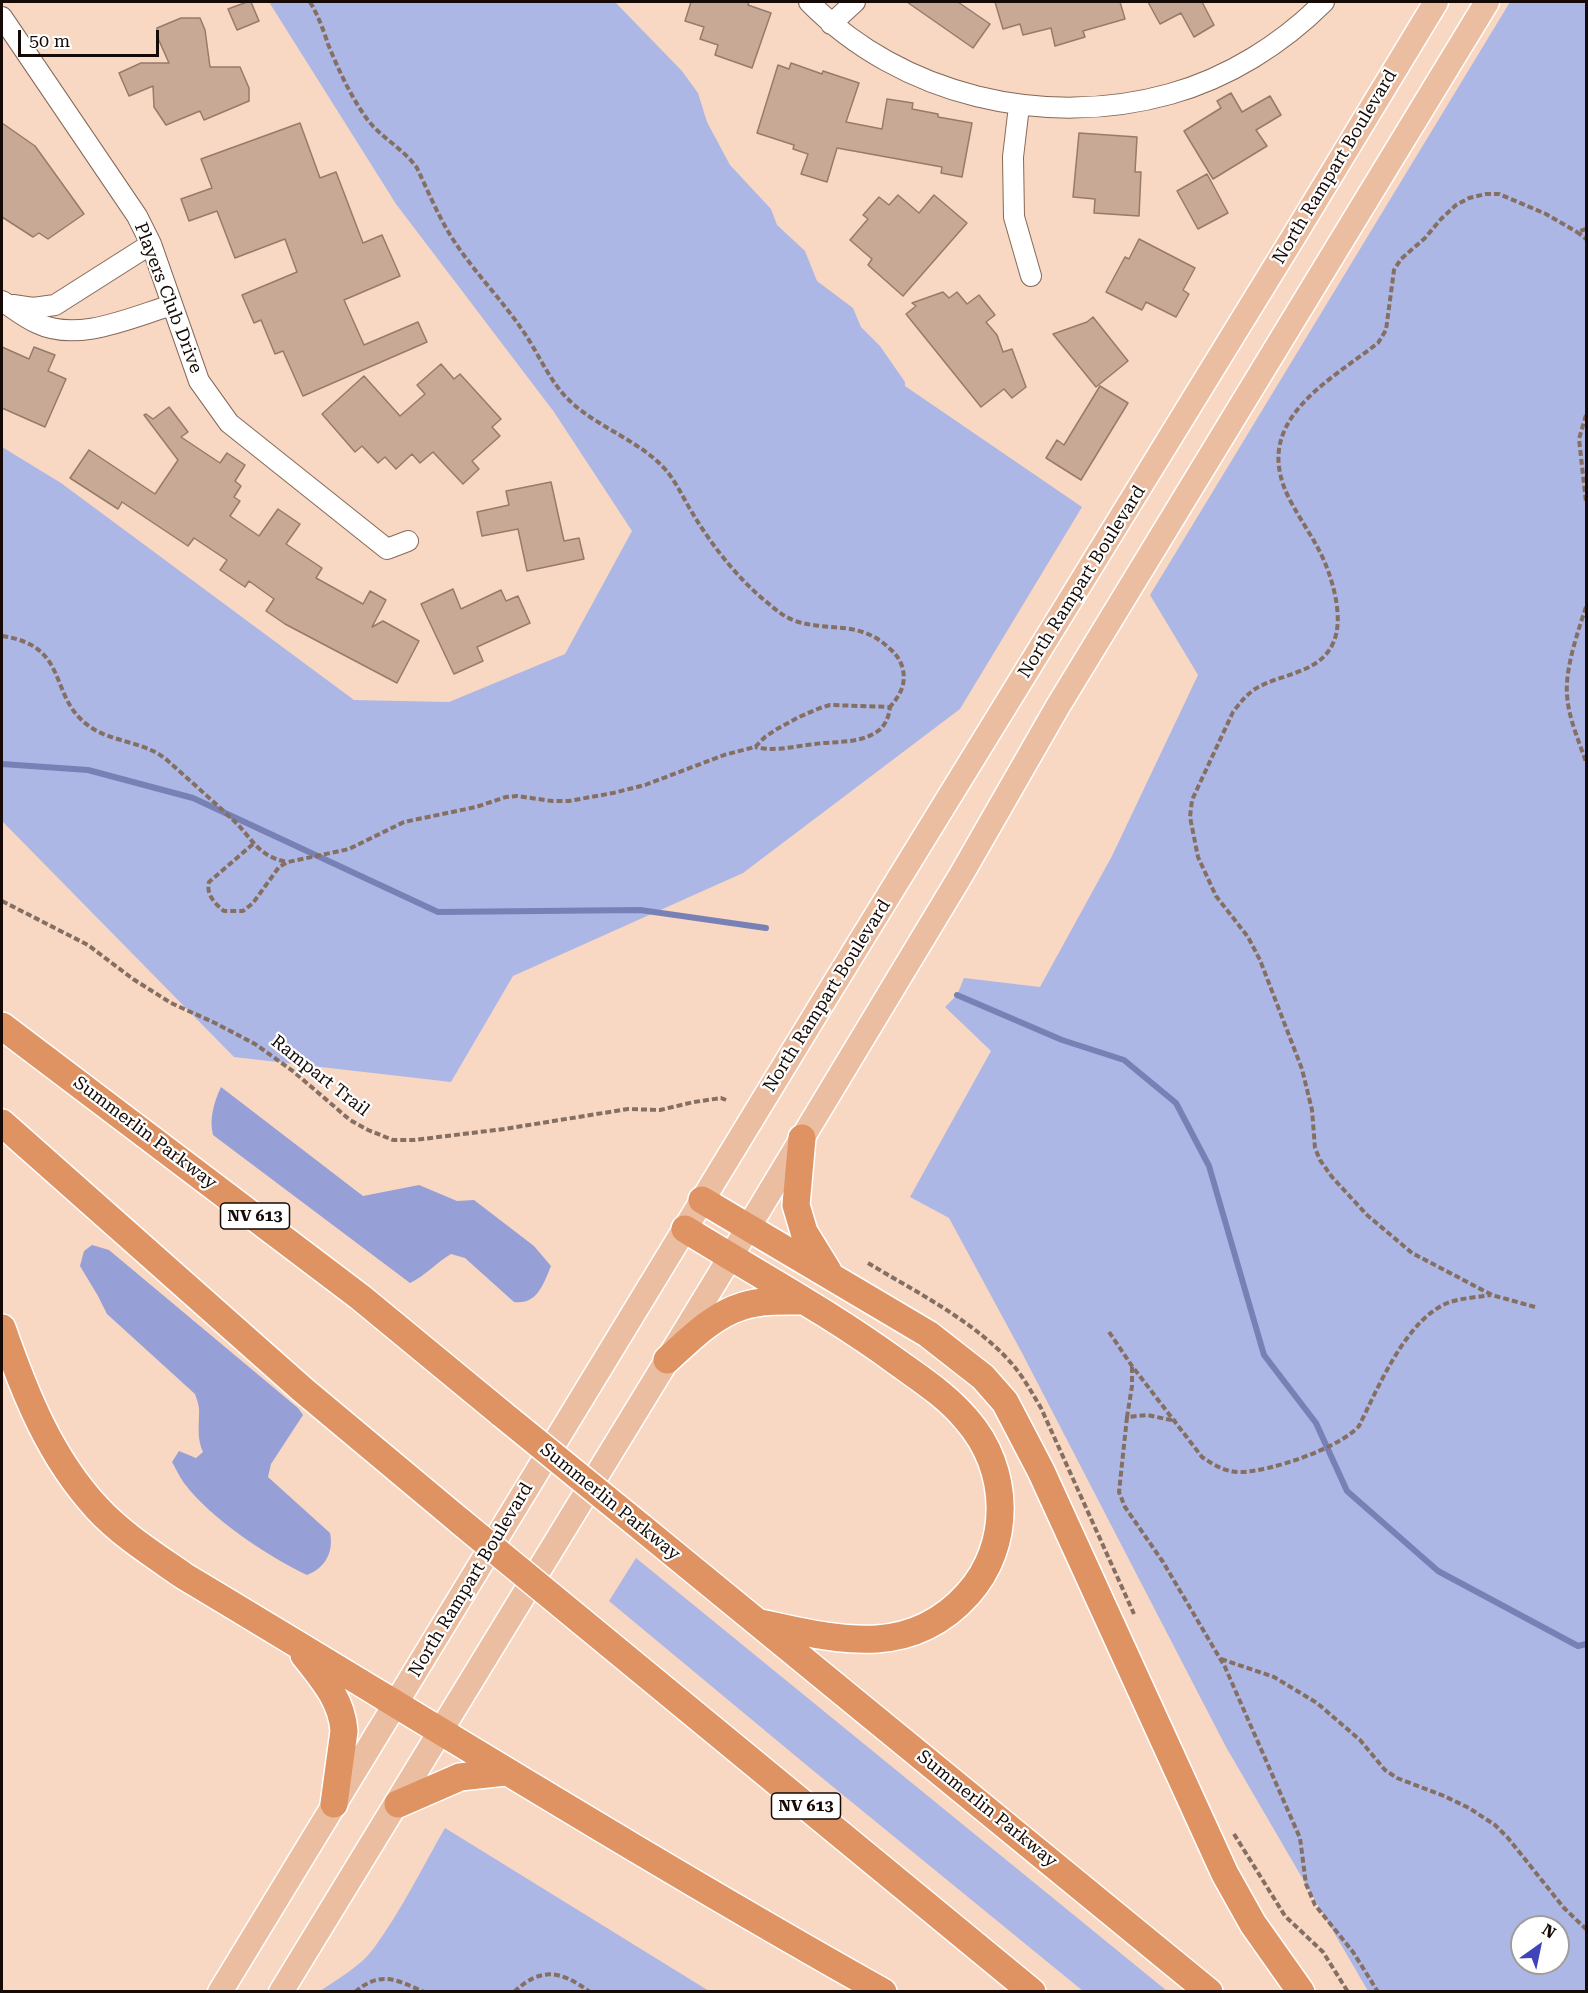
<!DOCTYPE html>
<html>
<head>
<meta charset="utf-8">
<style>
  body { margin:0 }
  #map { position:relative; width:1588px; height:1993px; overflow:hidden; background:#f8d7c3; font-family:"Roboto Serif",serif }
  canvas { display:block }
  .frame { position:absolute; inset:0; border:3px solid #150a05; pointer-events:none }
  .north { position:absolute; left:1510px; top:1915px; width:60px; height:60px; box-sizing:border-box; background:#fff; border:2px solid #a19d9b; border-radius:50%; rotate:33deg; font-size:16px; font-weight:700; line-height:24px; text-align:center; color:#150a05 }
  .north::after { content:''; display:block; margin:auto; width:21px; height:27px; background:#4143b8; clip-path:polygon(50% 0,100% 100%,50% 72%,0 100%) }
  .scale { position:absolute; left:18px; top:30px; width:141px; height:27px; box-sizing:border-box; border:3px solid #150a05; border-top:0; padding-left:8px; font-size:18px; line-height:21px; white-space:nowrap; color:#150a05; -webkit-text-stroke:4px #fff; paint-order:stroke }
</style>
</head>
<body>
<div id="map">
<canvas width="1588" height="1993"></canvas>
<div class="frame"></div>
<div class="north">N</div>
<div class="scale">50 m</div>
</div>
<script>
const ctx = document.querySelector('canvas').getContext('2d');
ctx.lineJoin = 'round';
function fillPath(path, color) { ctx.fillStyle = color; ctx.fill(path, 'evenodd'); }
function trace(path, color, width, dash) { ctx.strokeStyle = color; ctx.lineWidth = width; ctx.lineCap = dash ? 'butt' : 'round'; ctx.setLineDash(dash || []); ctx.stroke(path); }
function drawText(font, color, halo, rows, align = 'center') {
  ctx.font = font + ' "Roboto Serif",serif'; ctx.lineWidth = 4.5; ctx.setLineDash([]); ctx.textBaseline = 'middle'; ctx.strokeStyle = halo; ctx.fillStyle = color; for (const [text, x, y, turn = 0] of rows) {
    ctx.save(); ctx.translate(x, y); ctx.rotate((+turn || 0) * Math.PI / 180); ctx.textAlign = isNaN(turn) ? turn : align; if (halo) ctx.strokeText(text, 0, 0); ctx.fillText(text, 0, 0); ctx.restore();
  }
}
fillPath(new Path2D(`
  M269,2H615L682,71L698,93L707,122L730,165L771,209L777,225L805,251L817,281L853,308L861,327L880,346L905,382V386L1082,507L960,709L743,873L513,976L451,1082L234,1057L2,821V447L61,483L354,700L449,702L565,654L632,531L554,412L396,204Z
  M1510,2H1586V1991H1368L1226,1747L1021,1351L949,1218L910,1197L991,1051L945,1007L957,995L964,978L1040,987L1112,856L1198,675L1150,595ZM1522,1927H1558V1963H1522Z
  M636,1558L1167,1991H1083L810,1768L609,1601Z
  M445,1828L709,1991H320C338,1979 361,1966 374,1948C401,1911 422,1868 445,1828Z`), '#adb7e5');
fillPath(new Path2D(`
  M221,1087L363,1196L419,1185L457,1201L474,1200L534,1246L551,1266C543,1285 537,1305 514,1302L465,1258L451,1254C436,1263 425,1276 410,1283L213,1135C209,1119 214,1102 221,1087Z
  M92,1245L109,1250L298,1408L303,1415L271,1464L268,1477L330,1533C334,1552 325,1568 307,1575C267,1556 210,1518 184,1483C179,1476 176,1469 172,1462L179,1451L196,1458L203,1452C197,1439 199,1428 199,1414C200,1407 197,1400 195,1394L107,1314L98,1296L80,1266L84,1251Z`), '#96a0d7');
trace(new Path2D(`
  M2,764L88,770L193,798L438,912L640,910L766,928
  M957,995L1062,1040L1124,1060L1176,1103L1209,1166L1264,1355L1316,1423L1347,1491L1438,1571L1578,1646L1586,1644`), '#7781b6', 6);
const building = new Path2D(`
  M247,2H251L259,21L237,30L228,9Z
  M691,2H749L748,5L771,13L752,68L715,55L718,45L700,39L704,27L685,21Z
  M907,2H958L990,24L973,48Z
  M995,2H1120L1125,19L1083,31L1085,37L1055,46L1051,28L1023,35L1020,24L1003,29Z
  M1148,2H1202L1214,25L1194,37L1181,13L1160,24Z
  M181,18H200L205,30L210,67H240L249,88V101L204,120L200,111L166,125L154,107L153,86L129,96L119,73L141,63H169L157,36V28Z
  M791,63L822,74L823,71L859,83L846,122L882,129L887,99L913,103L912,109L938,114V117L972,123L962,177L941,173L942,167L837,148L827,182L801,174L808,154L793,149L794,145L757,133L778,65L789,69Z
  M1231,93L1242,112L1270,96L1281,115L1256,130L1267,146L1213,179L1184,131L1221,108L1217,101Z
  M2,123L35,146L84,214L48,239L39,233L33,237L2,217Z
  M300,123L320,178L336,172L363,243L382,235L400,276L344,300L364,345L418,322L427,342L303,396L283,351L275,354L261,320L254,323L242,295L297,272L285,239L235,258L217,211L189,221L181,199L212,188L201,159Z
  M1079,133L1137,137L1135,172H1141L1139,216L1094,213L1095,199L1073,197Z
  M1207,174L1228,213L1198,229L1177,191Z
  M898,195L919,213L934,195L967,223L903,296L868,265L872,259L850,240L868,219L863,215L879,197L889,205Z
  M1139,239L1195,268L1183,290L1189,294L1176,317L1146,302L1142,310L1106,292L1125,257L1129,259Z
  M943,292L949,298L957,292L967,304L979,295L995,315L986,322L997,335L1003,352L1012,349L1026,387L1012,398L1004,389L981,407L906,314L916,306L912,303Z
  M1093,317L1128,361L1096,387L1053,334L1087,322Z
  M2,347L29,359L34,347L55,355L48,371L66,379L45,427L2,408Z
  M441,364L454,379L460,374L501,419L492,427L500,436L472,461L479,469L463,484L433,452L420,463L412,454L396,469L385,457L378,463L362,446L355,452L322,414L364,376L400,416L425,394L417,385Z
  M1100,386L1128,403L1081,480L1046,458L1057,440L1064,445Z
  M169,407L188,432L181,437L220,463L227,453L245,465L235,481L241,486L234,497L240,501L230,516L259,536L278,509L300,524L286,544L322,568L316,578L363,604L370,591L386,600L372,627L383,621L419,641L397,683L285,624L266,611L274,599L249,581L245,587L220,570L227,560L194,538L188,546L122,502L118,509L70,478L89,450L155,494L178,460L144,415L146,414L153,419Z
  M551,482L564,541L579,538L584,559L527,571L518,529L482,536L477,512L509,505L506,491Z
  M453,589L461,609L501,590L506,601L518,596L530,623L477,647L483,661L454,674L421,604Z`);
fillPath(building, '#c8a996');
trace(building, '#987a68', 1.5);
const minor = new Path2D(`
  M809,2C901,96 1045,129 1170,94C1228,78 1282,44 1324,2
  M2,17L137,216L151,244L199,381L229,423L387,549L408,541
  M831,24L855,2
  M1019,106L1013,157L1014,217L1031,276
  M2,301C13,308 25,318 37,323C78,343 132,317 172,305
  M13,305L33,308L55,305L151,244`);
const major = new Path2D(`
  M220,1992L820,1007L1294,236L1436,2
  M281,1992L748,1228L961,875L1058,706L1487,2`);
const highway = new Path2D(`
  M2,1026L360,1297L502,1414
  M2,1123L303,1390L461,1522
  M802,1138L796,1205L804,1232L828,1271
  M702,1200L928,1334L983,1377L1005,1402L1041,1471L1225,1874L1253,1924L1301,1992
  M685,1229C756,1273 830,1313 897,1362C922,1380 947,1396 967,1420C1010,1469 1012,1545 968,1594C909,1660 836,1639 760,1623
  M2,1328C25,1394 50,1457 97,1508C122,1535 154,1555 184,1576C416,1715 646,1859 883,1992
  M667,1360C689,1340 713,1315 743,1306C762,1300 783,1301 803,1301
  M641,1527L1209,1992
  M580,1620L1032,1992
  M304,1655C322,1678 342,1700 344,1731L334,1804
  M398,1804L460,1777L505,1772`);
trace(minor, '#866958', 22);
trace(major, '#fff', 27);
trace(highway, '#fff', 30);
trace(new Path2D(`
  M310,2C318,15 323,29 328,44C338,69 351,97 367,119C381,138 403,148 417,168C427,189 437,213 449,233C470,268 500,297 523,331C539,354 550,383 571,402C599,428 638,440 664,468C676,481 683,498 693,514C712,546 739,580 769,604C777,611 785,617 795,621C829,632 860,620 889,648C895,653 899,658 902,666C907,683 901,694 890,707
  M1586,229L1577,232L1586,239
  M1586,415L1579,439L1586,502
  M1586,607C1578,631 1565,669 1567,694C1568,717 1579,741 1586,762
  M2,636C71,646 47,696 89,726C112,743 146,741 168,761C189,780 211,799 232,819C252,837 257,857 288,862
  M253,844L209,882C206,894 214,903 224,911H243L253,903L279,867L288,862L349,849L404,822L476,807L506,797L517,796L552,801H569L613,793L645,785L724,755L755,747L765,737L777,729L799,717L820,708L830,705L890,707C889,716 886,725 878,731C860,744 836,741 815,744C795,746 775,752 755,747
  M2,901L88,945L133,979L171,1003L215,1023L255,1044L294,1072L350,1120L368,1130L393,1140H414L504,1129L628,1109L660,1110L694,1102L721,1098L726,1100
  M868,1263C916,1292 976,1322 1013,1365C1024,1378 1032,1393 1041,1408L1134,1614
  M1535,1307L1492,1295L1412,1253L1367,1215L1332,1177L1320,1160L1315,1148L1312,1110L1302,1069L1260,960L1248,937L1216,896L1198,857L1190,817L1192,800L1233,712C1240,703 1245,696 1255,689C1281,673 1321,674 1334,641C1341,624 1337,600 1332,583C1322,548 1307,532 1291,502C1248,423 1325,384 1378,343L1386,330L1394,270L1401,259L1425,238L1441,219L1456,205L1469,198L1486,194H1499L1546,214L1577,232
  M1109,1332L1132,1366L1202,1457C1214,1465 1225,1472 1240,1472C1269,1472 1340,1448 1359,1426C1378,1388 1407,1317 1450,1302C1463,1298 1478,1297 1491,1295
  M1132,1367V1386L1127,1417L1147,1415L1176,1421
  M1127,1417L1119,1492L1125,1507L1163,1562L1225,1667L1300,1838L1306,1884L1315,1905L1353,1952L1378,1992
  M1221,1659L1274,1677L1317,1703L1360,1740L1385,1770L1397,1778L1444,1796L1469,1808L1495,1825L1508,1838L1564,1908L1586,1929
  M1234,1834L1285,1916L1323,1952L1348,1992
  M355,1992C381,1970 397,1980 424,1992
  M514,1992C542,1966 561,1971 590,1992`), '#856f62', 4, [6, 3]);
trace(minor, '#fff', 20);
trace(major, '#ecbea1', 24);
trace(highway, '#df9262', 27);
const highwayBridge = new Path2D(`
  M502,1414L641,1527
  M461,1522L580,1620`);
trace(highwayBridge, '#fff', 30, []);
trace(highwayBridge, '#df9262', 27);
for (const [x, y, w] of [
  [255,1216,69],
  [806,1806,69]
]) { const box = new Path2D(); box.roundRect(x - w / 2, y - 13, w, 26, 4.5); ctx.fillStyle = '#fff'; ctx.fill(box); trace(box, '#150a05', 1.5); }
drawText('bold 16px', '#150a05', null, [
  ["NV 613",255,1216],
  ["NV 613",806,1806]
]);
drawText('18px', '#150a05', '#fff', [
  ["North Rampart Boulevard",1335,167,-59],
  ["Players Club Drive",168,298,69],
  ["North Rampart Boulevard",1082,582,-58],
  ["North Rampart Boulevard",827,996,-58],
  ["Rampart Trail",320,1076,38],
  ["Summerlin Parkway",145,1133,37],
  ["Summerlin Parkway",610,1502,39],
  ["North Rampart Boulevard",471,1580,-59],
  ["Summerlin Parkway",987,1809,39]
]);
</script>
</body>
</html>
